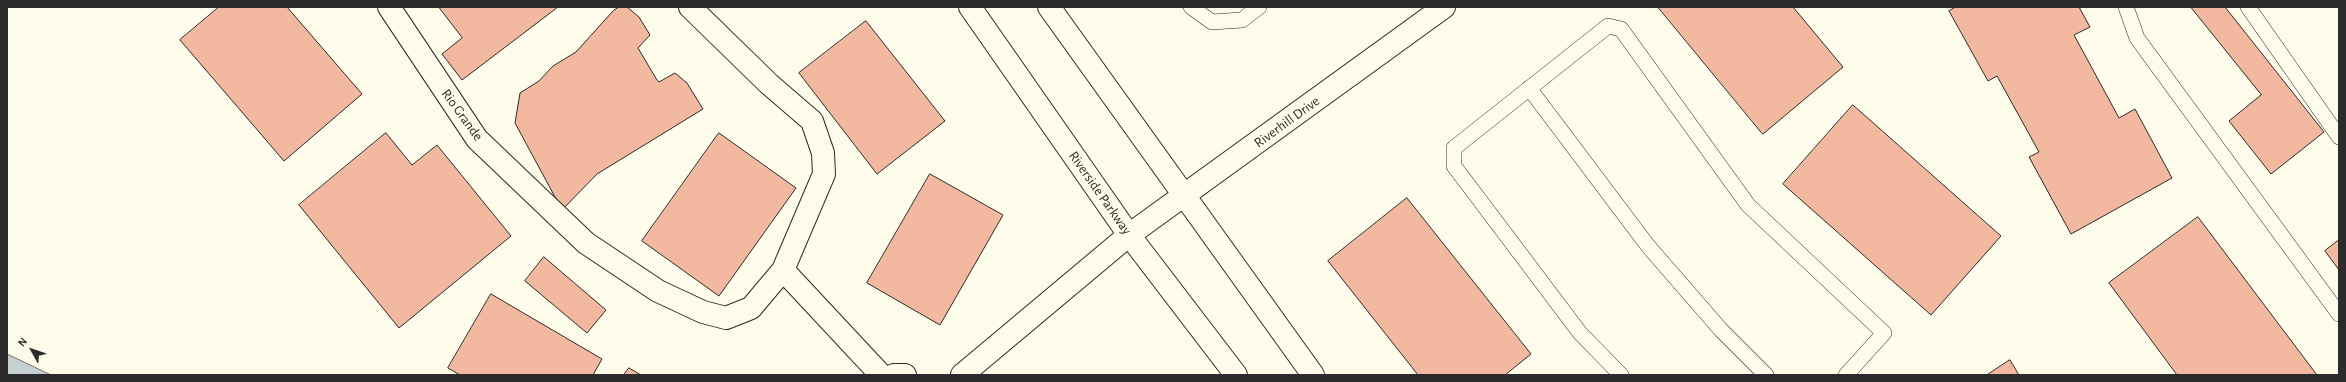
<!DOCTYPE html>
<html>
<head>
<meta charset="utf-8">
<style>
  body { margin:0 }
  #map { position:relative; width:2346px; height:382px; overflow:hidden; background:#fdfbea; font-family:"Alegreya Sans",sans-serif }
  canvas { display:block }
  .frame { position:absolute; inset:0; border:8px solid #2b2b2b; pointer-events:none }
  .north { position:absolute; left:12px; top:330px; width:40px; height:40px; -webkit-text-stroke:3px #fdfbea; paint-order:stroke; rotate:310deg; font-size:11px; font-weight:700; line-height:16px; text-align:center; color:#2b2b2b }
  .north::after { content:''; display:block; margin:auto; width:14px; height:18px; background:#2b2b2b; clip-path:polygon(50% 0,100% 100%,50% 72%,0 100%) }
</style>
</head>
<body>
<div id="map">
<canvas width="2346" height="382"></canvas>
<div class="frame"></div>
<div class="north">N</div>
</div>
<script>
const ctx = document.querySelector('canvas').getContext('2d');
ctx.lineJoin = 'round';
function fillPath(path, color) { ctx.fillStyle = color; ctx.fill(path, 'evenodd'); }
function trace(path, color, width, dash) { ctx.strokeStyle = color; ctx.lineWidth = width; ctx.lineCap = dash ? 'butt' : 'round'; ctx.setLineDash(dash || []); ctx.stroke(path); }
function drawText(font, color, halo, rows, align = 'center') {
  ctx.font = font + ' "Alegreya Sans",sans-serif'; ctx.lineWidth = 3; ctx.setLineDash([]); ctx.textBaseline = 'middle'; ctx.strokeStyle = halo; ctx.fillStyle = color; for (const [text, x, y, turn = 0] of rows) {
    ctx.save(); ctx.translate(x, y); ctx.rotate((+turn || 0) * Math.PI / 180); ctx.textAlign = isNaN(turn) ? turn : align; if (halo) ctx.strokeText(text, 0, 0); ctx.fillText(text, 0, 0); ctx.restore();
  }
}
const water = new Path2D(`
  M7,354L51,375H7Z`);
fillPath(water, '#c7d0d0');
trace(water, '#74746e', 1);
const building = new Path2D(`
  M219,7H287L362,94L284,161L180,40Z
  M439,7H558L462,80L442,54L462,38Z
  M619,7H627L639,17L650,35L638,48L657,80L659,82L675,73L687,83L703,109L597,174L562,210L515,123L520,93L539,81L553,66L576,52L613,11Z
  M1658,7H1793L1843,67L1763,134Z
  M1956,7H2079L2090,27L2074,35L2119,118L2135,109L2172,178L2071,234L2029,157L2039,152L1997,76L1988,81L1949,11Z
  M2191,7H2225L2324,132L2271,174L2229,121L2261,95Z
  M866,21L945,121L877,174L799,73Z
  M1853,105L2001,236L1931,315L1783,184Z
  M386,133L412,165L437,145L511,236L399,328L299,205Z
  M719,133L796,188L719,296L642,241Z
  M930,174L1003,215L940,325L867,283Z
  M1407,198L1531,354L1505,375H1418L1328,261Z
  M2198,217L2317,375H2177L2109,283Z
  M2339,240V270L2325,251Z
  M544,257L606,310L587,333L525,281Z
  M491,294L602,359L593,375H460L448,368Z
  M2010,360L2019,375H1987Z
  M629,368L641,375H624Z`);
fillPath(building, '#f2b8a0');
trace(building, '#2b2b2b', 1);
const lane = new Path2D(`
  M1191,7L1212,22L1242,20L1259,7
  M2126,7L2137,38L2339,314
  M2248,7L2339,137
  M1529,88L1648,246L1721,330L1766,375
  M1621,375L1580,333L1454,166V148L1608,26L1621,29L1748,205L1884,333L1846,375`);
const street = new Path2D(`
  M389,7L477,139L586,243L658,291L703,312L726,318L751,308L783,270L824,174L823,153L812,121L769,84L690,7
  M783,270L881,375
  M894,375H905
  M962,375L1129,235`);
const secondary = new Path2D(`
  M970,7L1129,235L1236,375
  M1049,7L1313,375
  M1129,235L1444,7`);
trace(lane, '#2b2b2b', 16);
trace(street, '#2b2b2b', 24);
trace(secondary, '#2b2b2b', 24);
trace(lane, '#fdfbea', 15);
trace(street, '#fdfbea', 22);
trace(secondary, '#fdfbea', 22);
drawText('14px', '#2b2b2b', '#fdfbea', [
  ["Rio Grande",462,115,54],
  ["Riverhill Drive",1287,122,-36],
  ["Riverside Parkway",1100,193,55]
]);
</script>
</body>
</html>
